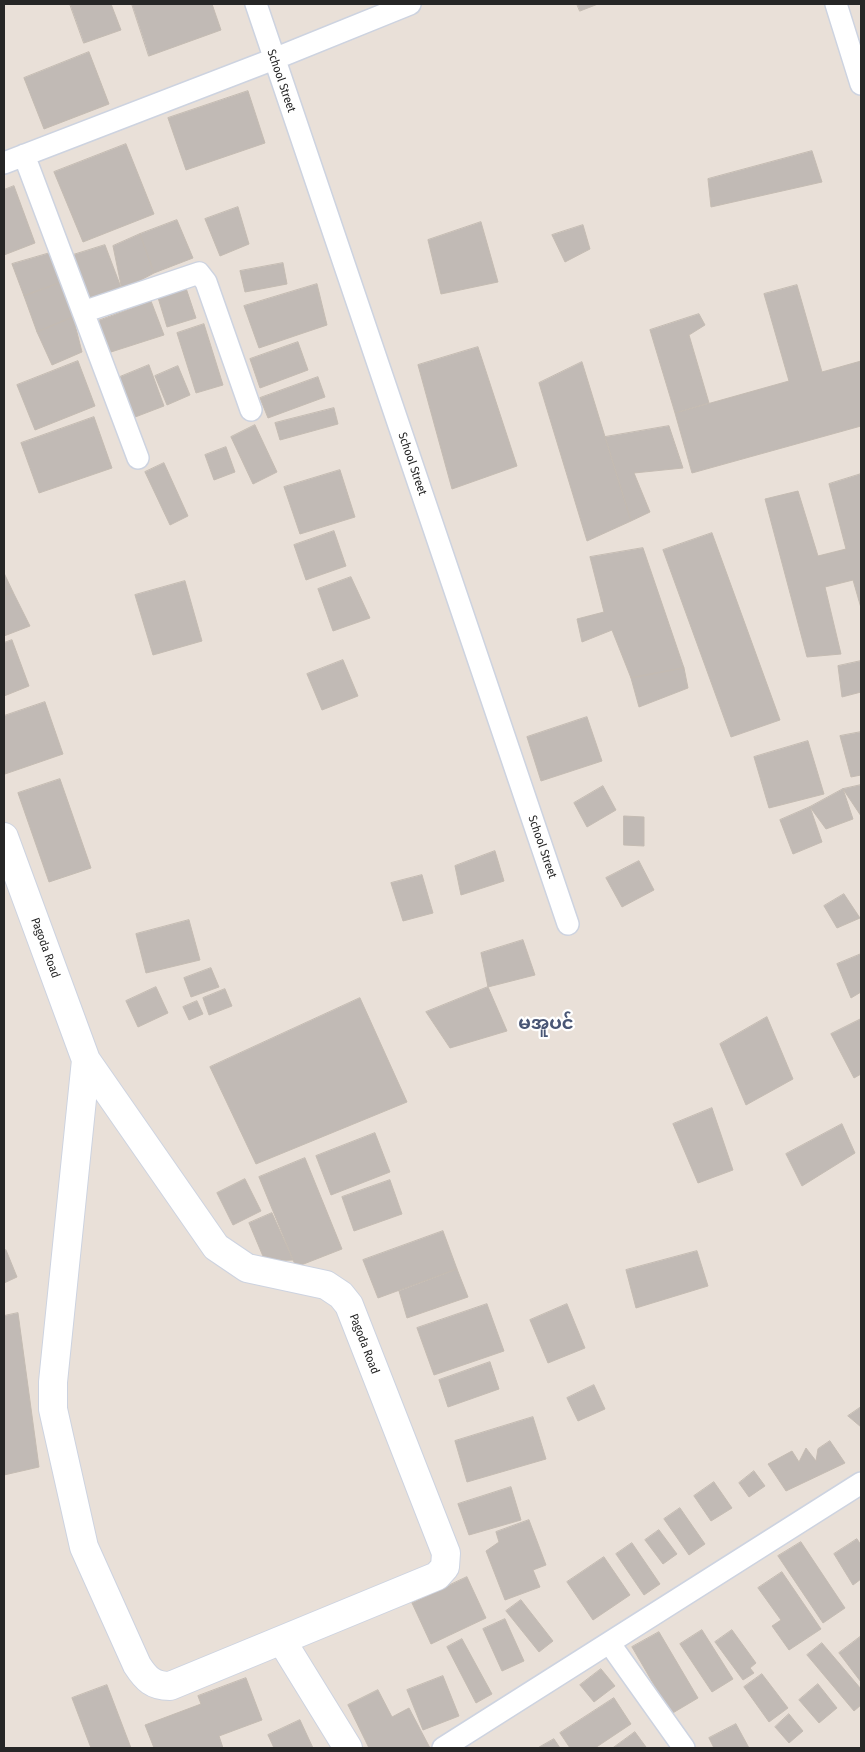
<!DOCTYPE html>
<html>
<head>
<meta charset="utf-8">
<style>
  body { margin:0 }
  #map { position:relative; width:865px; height:1752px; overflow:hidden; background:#e9e0d8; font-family:"Fira Sans Condensed",sans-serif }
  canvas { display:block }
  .frame { position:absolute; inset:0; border:5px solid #262626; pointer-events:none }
</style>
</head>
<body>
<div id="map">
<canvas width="865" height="1752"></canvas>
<div class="frame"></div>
</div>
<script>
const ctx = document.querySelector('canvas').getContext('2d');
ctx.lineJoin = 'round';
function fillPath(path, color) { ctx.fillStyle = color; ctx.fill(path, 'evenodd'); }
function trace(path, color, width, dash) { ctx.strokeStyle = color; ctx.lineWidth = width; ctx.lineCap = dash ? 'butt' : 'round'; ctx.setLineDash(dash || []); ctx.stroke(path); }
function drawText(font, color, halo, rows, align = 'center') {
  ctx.font = font + ' "Fira Sans Condensed","Noto Sans Myanmar",sans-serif'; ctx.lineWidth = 4.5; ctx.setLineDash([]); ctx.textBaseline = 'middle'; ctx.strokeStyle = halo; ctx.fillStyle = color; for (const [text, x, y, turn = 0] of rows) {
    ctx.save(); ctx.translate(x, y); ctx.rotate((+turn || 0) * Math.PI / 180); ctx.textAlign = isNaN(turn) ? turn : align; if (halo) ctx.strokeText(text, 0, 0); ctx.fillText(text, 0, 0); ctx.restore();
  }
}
const building = new Path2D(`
  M70,4H111L121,30L84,43Z
  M132,4H212L221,30L149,56Z
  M577,4H598L580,11Z
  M89,52L109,104L44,129L24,78Z
  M248,91L265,143L186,170L168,118Z
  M126,144L154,214L83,242L54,172Z
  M812,151L822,182L711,207L708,179Z
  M14,186L35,243L4,255V190Z
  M238,207L249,244L220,256L205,219Z
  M177,220L193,258L154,273L140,234Z
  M481,222L498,282L441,294L428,240Z
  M583,225L590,249L565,262L552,235Z
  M140,234L154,273L122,290L113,246Z
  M105,245L122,290L89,298L73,255Z
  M50,253L62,282L24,296L12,264Z
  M283,263L287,284L245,292L240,271Z
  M62,282L73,317L37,332L24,296Z
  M184,282L196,318L167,327L156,291Z
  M317,284L327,325L259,348L244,306Z
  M797,285L822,372L861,361V426L692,473L675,413L789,381L764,294Z
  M151,301L164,335L111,352L98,321Z
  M699,314L705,325L689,335L709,403L675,413L650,330Z
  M73,317L82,352L52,365L37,332Z
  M204,324L223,385L196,393L177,333Z
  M298,342L308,370L260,388L250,359Z
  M478,347L517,466L452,489L418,365Z
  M78,361L95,406L35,430L17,385Z
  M582,362L631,521L587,541L539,383Z
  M149,365L164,406L130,419L115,379Z
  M178,366L190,395L167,405L155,376Z
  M318,377L325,397L268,418L260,398Z
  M334,408L338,424L280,440L275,423Z
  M94,417L112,468L39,493L21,443Z
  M255,425L277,472L253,484L231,437Z
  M669,426L683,468L634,473L650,512L631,521L605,437Z
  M226,447L235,472L214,480L205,455Z
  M164,463L188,516L170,525L145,472Z
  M340,470L355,517L300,534L284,487Z
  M861,474V608L853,580L825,587L841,654L807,657L765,499L798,491L818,556L846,549L829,484Z
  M334,531L346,566L306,580L294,545Z
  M712,533L780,720L731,737L663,550Z
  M643,548L684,668L631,678L612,630L582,642L577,619L604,612L590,557Z
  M4,573L13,592L4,596Z
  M351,577L370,618L333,631L318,589Z
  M185,581L202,641L153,655L135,595Z
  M13,592L30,626L4,636V596Z
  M12,640L29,686L4,696V643Z
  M343,660L358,696L322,710L307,674Z
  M861,661V692L842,697L838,666Z
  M684,668L688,688L639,707L631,678Z
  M45,702L63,754L5,774L4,716Z
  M587,717L602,761L541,781L527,737Z
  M861,732V775L851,777L840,736Z
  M808,741L824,794L769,808L754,757Z
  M60,779L91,868L49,882L18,793Z
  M861,785V816L843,789Z
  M603,786L616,810L587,827L574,803Z
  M843,789L853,819L826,829L810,807Z
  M810,807L822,842L793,854L780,820Z
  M624,816L644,817V846L624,845Z
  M495,851L504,881L461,895L455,866Z
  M639,861L654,890L622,907L606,878Z
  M422,875L433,913L403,921L391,883Z
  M844,894L860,918L837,928L824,906Z
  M189,920L200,960L146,973L136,934Z
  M523,940L535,975L488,987L481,953Z
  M861,954V992L851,998L837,964Z
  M211,968L219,987L191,997L184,978Z
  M156,987L168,1013L138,1027L126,1001Z
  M488,987L507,1031L450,1048L426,1012Z
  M225,989L232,1006L209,1015L203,998Z
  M360,998L407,1102L256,1164L210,1067Z
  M197,1001L203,1014L189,1020L183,1007Z
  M767,1017L793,1079L746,1105L720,1044Z
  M861,1019V1074L854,1078L831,1034Z
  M712,1108L733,1170L698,1183L673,1124Z
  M842,1124L855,1153L802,1186L786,1154Z
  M375,1133L390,1172L331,1195L316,1156Z
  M305,1158L342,1249L296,1267L259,1177Z
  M245,1179L261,1211L233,1225L217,1193Z
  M390,1180L402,1214L354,1231L342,1197Z
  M272,1213L293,1260L265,1261L249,1223Z
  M443,1231L457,1269L378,1298L363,1260Z
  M6,1250L17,1277L4,1283V1251Z
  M697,1251L708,1286L636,1308L626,1270Z
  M457,1269L468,1297L407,1318L399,1291Z
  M487,1304L504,1351L434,1375L417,1328Z
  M567,1304L585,1348L548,1363L530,1320Z
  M18,1313L39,1467L4,1475V1316Z
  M490,1362L499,1389L448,1407L439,1380Z
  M594,1385L605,1409L578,1421L567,1398Z
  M861,1407V1427L848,1416Z
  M533,1417L546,1459L467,1482L455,1441Z
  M830,1441L845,1463L786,1491L768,1464L792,1451L799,1462L806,1448L816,1461L818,1449Z
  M754,1471L765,1486L749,1497L739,1483Z
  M714,1482L732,1508L711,1521L694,1496Z
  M511,1487L521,1520L469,1535L458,1504Z
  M680,1508L705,1544L689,1555L664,1519Z
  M529,1520L546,1565L533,1570L540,1587L505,1600L486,1551L499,1542L496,1532Z
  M659,1530L677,1554L663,1564L645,1540Z
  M857,1539L861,1545V1579L853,1585L834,1554Z
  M801,1542L845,1608L823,1623L778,1556Z
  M632,1543L660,1584L644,1595L616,1554Z
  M604,1557L630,1595L593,1620L567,1582Z
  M782,1572L821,1629L789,1650L772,1626L781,1620L758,1588Z
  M467,1577L486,1618L431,1644L412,1603Z
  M521,1600L553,1641L539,1652L506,1611Z
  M505,1619L524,1661L502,1671L483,1629Z
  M702,1630L733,1679L712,1692L680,1644Z
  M732,1630L756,1663L750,1668L754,1673L743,1680L715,1642Z
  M659,1632L698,1698L671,1714L632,1647Z
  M860,1637L861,1639V1682L839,1653Z
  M462,1639L492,1694L476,1703L447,1647Z
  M822,1643L861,1689V1705L854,1711L807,1655Z
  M601,1669L615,1686L594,1702L580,1685Z
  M762,1674L788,1708L769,1722L744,1687Z
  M443,1676L459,1716L423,1730L407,1690Z
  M246,1678L262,1720L219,1736L223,1748H154L145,1725L201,1704L198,1696Z
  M818,1684L837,1708L819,1723L799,1700Z
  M107,1685L131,1748H91L72,1698Z
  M378,1690L392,1717L409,1708L430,1748H369L348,1705Z
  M614,1698L631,1724L595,1748H570L560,1733Z
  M789,1714L803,1731L789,1743L775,1727Z
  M300,1720L313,1748H274L268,1735Z
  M736,1724L749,1748H714L709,1738Z
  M635,1732L646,1747L613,1748Z
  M554,1739L560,1748H538Z`);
fillPath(building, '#c1bab5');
trace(building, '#c4bbb2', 1);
const minor = new Path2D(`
  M256,4L568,924
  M836,4L861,84
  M24,155L138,458
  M4,163L274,59L410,4
  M83,312L199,273L206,282L251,410
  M610,1644L684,1748
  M443,1748L861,1483`);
const secondary = new Path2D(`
  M4,837L86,1060L216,1247L247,1268L326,1285L341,1295L349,1305L446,1553L445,1567L437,1576L170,1686C153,1686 146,1679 137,1665L84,1547L53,1409V1382L86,1060
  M282,1641L348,1748`);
trace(minor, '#cdd3e0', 24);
trace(secondary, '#cdd3e0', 30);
trace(minor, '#fff', 21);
trace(secondary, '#fff', 28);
drawText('12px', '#262626', '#fff', [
  ["School Street",281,81,71],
  ["School Street",412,464,71],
  ["School Street",542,847,71],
  ["Pagoda Road",45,948,70],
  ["Pagoda Road",364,1344,69]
]);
drawText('bold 18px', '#495675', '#fff', [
  ["မအူပင်",546,1024]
]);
</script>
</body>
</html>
